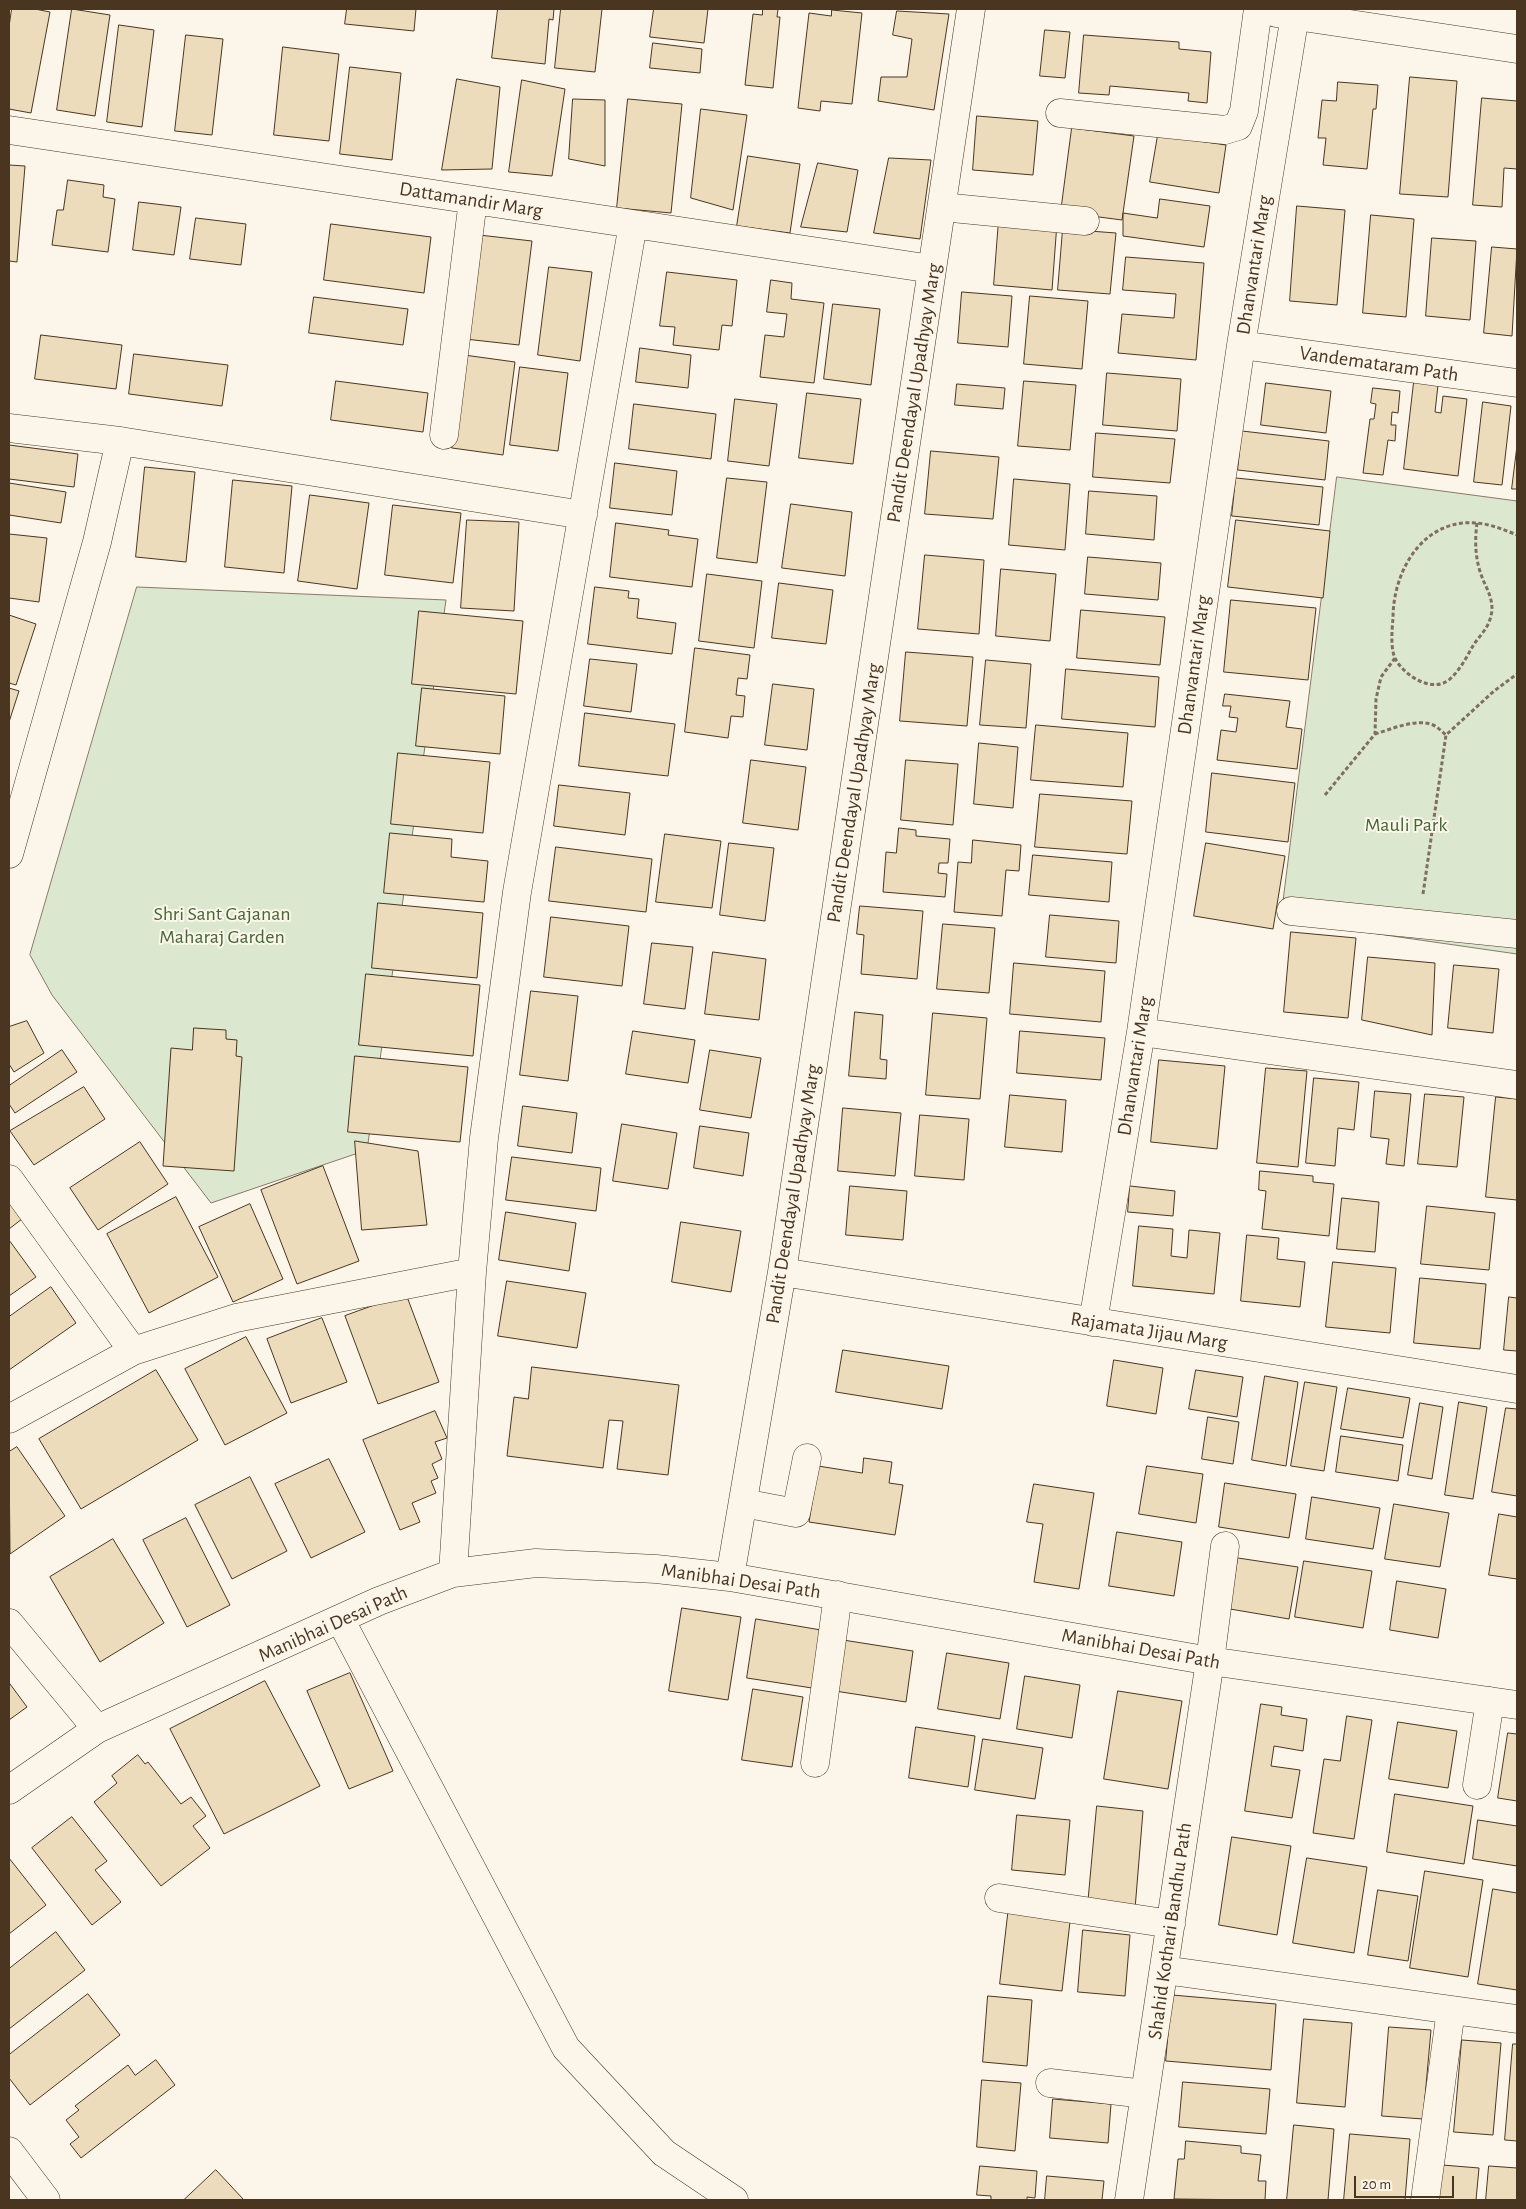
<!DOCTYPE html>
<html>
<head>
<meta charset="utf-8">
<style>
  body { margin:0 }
  #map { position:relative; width:1526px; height:2209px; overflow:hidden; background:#fbf6e9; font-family:"Alegreya Sans",sans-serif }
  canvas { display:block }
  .frame { position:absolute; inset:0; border:10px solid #4a3520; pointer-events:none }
  .scale { position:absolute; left:1354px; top:2176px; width:100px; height:22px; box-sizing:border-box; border:2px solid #4a3520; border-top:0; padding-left:6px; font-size:15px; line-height:18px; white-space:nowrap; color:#4a3520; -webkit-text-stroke:4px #fbf6e9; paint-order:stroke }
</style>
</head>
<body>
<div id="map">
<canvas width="1526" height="2209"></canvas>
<div class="frame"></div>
<div class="scale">20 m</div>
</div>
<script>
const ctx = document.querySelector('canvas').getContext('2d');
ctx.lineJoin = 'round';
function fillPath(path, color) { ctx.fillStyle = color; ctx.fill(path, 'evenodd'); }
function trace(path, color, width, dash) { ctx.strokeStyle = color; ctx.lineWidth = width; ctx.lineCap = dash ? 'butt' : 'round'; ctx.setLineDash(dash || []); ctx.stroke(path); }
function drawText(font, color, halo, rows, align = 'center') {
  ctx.font = font + ' "Alegreya Sans",sans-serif'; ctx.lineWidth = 4; ctx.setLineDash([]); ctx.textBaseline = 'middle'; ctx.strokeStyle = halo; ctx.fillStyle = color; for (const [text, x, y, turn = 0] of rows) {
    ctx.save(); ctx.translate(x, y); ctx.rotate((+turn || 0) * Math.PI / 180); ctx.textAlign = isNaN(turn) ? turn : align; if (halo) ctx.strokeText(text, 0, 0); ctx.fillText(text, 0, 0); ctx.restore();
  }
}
const green = new Path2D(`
  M1337,477L1517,501V954L1281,920Z
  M137,587L446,600L367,1150L211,1203L52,995L30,955Z`);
fillPath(green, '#dce7d0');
trace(green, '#887966', 1);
const building = new Path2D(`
  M12,9H35L50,12L31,113L9,109V27Z
  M72,9L110,15L95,116L57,110Z
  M347,9H416L414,31L345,24Z
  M498,9H554L553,20L549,19L545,64L492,58Z
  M561,9H602L595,72L555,68Z
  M654,9H708L704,43L650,37Z
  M763,9H778L777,17H780L773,88L745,85L753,14L762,15Z
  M832,10L862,13L852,104L821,101L820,111L798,108L809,13L831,16Z
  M897,11L949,14L934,110L878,101L881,77H907L912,39L893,35Z
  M119,25L154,30L142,127L107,122Z
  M1045,30L1070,32L1065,78L1040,76Z
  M186,35L223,39L212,135L175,131Z
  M1084,35L1179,42V49L1211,52L1207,103L1188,101L1189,93L1110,86L1109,95L1079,93Z
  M653,43L702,49L700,73L650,68Z
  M283,47L339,54L329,141L274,135Z
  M350,67L401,73L392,160L340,154Z
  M1410,77L1457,81L1448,197L1400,194Z
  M457,79L500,87L492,169L442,170Z
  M522,80L565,89L552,176L509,172Z
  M1338,82L1378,85L1376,109H1373L1367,169L1323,165L1326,138H1318L1322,100L1336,101Z
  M1482,98L1517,101V169L1504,168L1502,207L1473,205Z
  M573,99L605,100V166L569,159Z
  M628,99L682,104L671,213L617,208Z
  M701,109L747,115L733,210L691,198Z
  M977,116L1038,121L1033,175L973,170Z
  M1072,128L1134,136L1122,220L1061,212Z
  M1158,135L1226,145L1219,193L1150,182Z
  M748,156L800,164L790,233L737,226Z
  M889,158L931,160L920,239L874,233Z
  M818,163L858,170L847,232L801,227Z
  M9,165L25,166L17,262L9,261Z
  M68,180L104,185L103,197L115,199L108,252L52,245L57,210H63Z
  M1160,199L1210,206L1204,247L1123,236V213L1157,218Z
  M139,202L181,207L174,255L133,250Z
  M1297,206L1345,210L1337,305L1290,301Z
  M1371,215L1414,219L1406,317L1363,313Z
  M196,218L246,224L241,265L190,259Z
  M999,219L1057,223L1052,290L994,285Z
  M331,224L431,237L424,293L324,280Z
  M1063,229L1116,233L1110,294L1058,290Z
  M479,235L532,241L519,345L465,339Z
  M1432,238L1476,241L1470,320L1426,316Z
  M1492,247L1517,249L1512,336L1484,333Z
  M1126,257L1204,263L1196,360L1118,353L1122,314L1174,318L1176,294L1123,290Z
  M549,267L592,272L580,361L538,355Z
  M667,272L737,280L732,326L722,325L719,350L673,345L675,327L660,326Z
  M771,280L792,283L791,299L824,303L814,383L760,377L765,335L784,337L787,314L767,312Z
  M962,292L1012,296L1008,347L958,343Z
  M1030,296L1088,301L1082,369L1024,364Z
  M314,297L408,309L403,345L309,333Z
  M833,304L880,309L871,385L824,379Z
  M41,335L122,345L116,389L35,379Z
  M640,348L691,355L688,388L636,382Z
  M134,354L228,365L222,406L129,394Z
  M464,355L515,362L503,455L452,448Z
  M520,367L568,373L558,451L510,445Z
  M1107,373L1181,379L1177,431L1103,425Z
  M336,381L428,393L423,432L331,420Z
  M1024,381L1076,385L1070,450L1018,446Z
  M1414,382L1438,385L1435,412L1441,413L1443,396L1467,399L1458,476L1404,469Z
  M1266,383L1331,391L1326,433L1261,425Z
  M957,384L1005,388L1003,409L955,405Z
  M1373,388L1400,391L1398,413L1392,412L1391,425H1396L1395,441L1388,440L1383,475L1363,473L1370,419H1374L1376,404L1371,403Z
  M807,393L861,399L853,464L799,458Z
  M735,399L777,404L769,466L728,461Z
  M1483,402L1511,406L1502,485L1474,482Z
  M634,404L716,414L711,459L629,449Z
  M1242,431L1329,441L1325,480L1238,470Z
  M1096,433L1175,439L1170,483L1093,477Z
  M9,445L78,454L74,487L9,479Z
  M1517,446V489H1512Z
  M931,451L999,457L993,519L925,514Z
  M615,463L677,471L672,515L610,508Z
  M145,467L195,472L186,562L136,557Z
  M727,478L767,482L757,563L717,558Z
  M1236,478L1323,487L1319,525L1232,516Z
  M1014,479L1070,484L1065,550L1009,545Z
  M233,480L292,486L284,573L225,567Z
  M9,483L66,492L61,523L9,515Z
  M1089,491L1157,496L1154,540L1086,534Z
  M310,495L369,503L357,589L298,581Z
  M791,504L852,512L845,576L782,568Z
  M393,505L461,513L453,583L385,575Z
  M467,520L519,522L514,611L461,608Z
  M1236,520L1330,531L1323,598L1228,587Z
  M616,523L669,530L668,535L698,539L692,587L610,577Z
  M9,534L47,538L39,602L9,598Z
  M925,555L984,560L979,634L918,629Z
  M1088,557L1161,563L1158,600L1085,594Z
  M1001,569L1056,574L1050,641L996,636Z
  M707,574L762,581L754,648L699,641Z
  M779,583L833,590L826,644L772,638Z
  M595,587L629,591L628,598L639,599L637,618L676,623L672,654L588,644Z
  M1231,600L1316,608L1308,680L1224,672Z
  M1081,610L1165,617L1160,665L1077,658Z
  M419,611L523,621L516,694L412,684Z
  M9,615L36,624L16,685L9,683Z
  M695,648L750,655L747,679L738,678L736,695L745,696L743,717L731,716L728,738L685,732Z
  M906,652L973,657L967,726L900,721Z
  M590,659L637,664L631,712L584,706Z
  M986,660L1031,664L1026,728L980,725Z
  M1066,669L1159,677L1155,727L1062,719Z
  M773,684L814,689L807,750L765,745Z
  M9,688L19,691L9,722Z
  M422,688L505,696L500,754L416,746Z
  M1225,694L1290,701L1286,727L1302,729L1297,769L1217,760L1221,730L1236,732L1238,718L1229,717L1231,706H1223Z
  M585,713L675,724L668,776L579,766Z
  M1036,725L1128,733L1123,787L1031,780Z
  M979,743L1018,747L1013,808L974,804Z
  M398,753L490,762L483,833L391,824Z
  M751,760L806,767L798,830L743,823Z
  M906,760L958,764L953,825L901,820Z
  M1212,773L1295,783L1288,842L1206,832Z
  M559,785L630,793L625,835L554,826Z
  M1040,794L1132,801L1127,854L1035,847Z
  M899,828L916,830V836L950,839L948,863H939L938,873L947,874L945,897L883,892L886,852L896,853Z
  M390,833L452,839L451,857L488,861L484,902L384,893Z
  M665,834L721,841L712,908L656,902Z
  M973,840L1021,845L1019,871L1006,870L1002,916L954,912L958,862L971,863Z
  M729,843L774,848L765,921L720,915Z
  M1206,843L1285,856L1273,929L1194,916Z
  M556,847L652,859L646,912L549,901Z
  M1033,855L1112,862L1109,902L1029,895Z
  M378,903L483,913L477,978L372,968Z
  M860,906L923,911L917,979L861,974L864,935L857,934Z
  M1050,915L1119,921L1116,963L1046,957Z
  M551,917L629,926L622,986L544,977Z
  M943,924L995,928L989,993L937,989Z
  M1291,932L1356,938L1348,1018L1284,1012Z
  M652,943L693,947L685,1009L644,1004Z
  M713,952L766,959L759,1020L705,1014Z
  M1368,957L1435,963L1432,1035L1362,1020Z
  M1014,963L1105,971L1101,1022L1010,1014Z
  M1454,965L1499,969L1493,1033L1448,1028Z
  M366,974L480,985L473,1056L359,1045Z
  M531,991L578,996L568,1081L520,1075Z
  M855,1012L883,1015L880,1059L887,1060L886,1079L849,1076Z
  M933,1013L987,1018L980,1099L926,1095Z
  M27,1021L44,1053L14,1072L9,1064V1027Z
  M194,1028L226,1030V1039L237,1040L236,1056L242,1057L234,1171L163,1166L171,1048L192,1050Z
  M633,1031L695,1040L688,1083L626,1074Z
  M1020,1031L1105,1038L1101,1080L1017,1073Z
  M62,1050L77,1072L15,1113L9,1104V1086Z
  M710,1050L761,1058L751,1118L700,1110Z
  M355,1056L468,1067L460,1142L348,1132Z
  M1159,1060L1225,1066L1217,1149L1151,1142Z
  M1266,1068L1307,1071L1298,1167L1257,1163Z
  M1314,1078L1359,1082L1354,1130L1338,1128L1335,1166L1306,1163Z
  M84,1087L105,1119L34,1165L10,1131Z
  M1375,1091L1411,1094L1404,1166L1386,1164L1389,1139L1371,1137Z
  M1425,1094L1464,1097L1457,1167L1418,1164Z
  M1010,1095L1066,1100L1062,1152L1005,1147Z
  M1496,1097L1517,1099V1200L1486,1197Z
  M523,1106L577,1113L572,1153L518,1146Z
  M843,1108L901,1113L895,1176L838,1171Z
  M920,1115L969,1119L964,1180L915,1176Z
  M622,1124L677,1133L668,1189L613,1181Z
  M700,1126L749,1133L743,1176L694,1168Z
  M355,1141L418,1151L427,1225L362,1230Z
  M140,1142L168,1184L98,1230L70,1188Z
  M512,1157L601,1168L596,1211L506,1200Z
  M323,1166L359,1261L297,1284L261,1190Z
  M1260,1171L1313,1176V1182L1334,1184L1329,1236L1262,1229L1266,1191L1259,1190Z
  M850,1186L907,1191L903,1240L846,1235Z
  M1130,1186L1175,1191L1173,1216L1128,1212Z
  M176,1197L218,1277L149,1313L107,1234Z
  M1342,1198L1379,1202L1375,1252L1337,1249Z
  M9,1202L22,1219L9,1229Z
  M250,1204L283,1279L233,1302L199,1227Z
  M1427,1206L1495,1213L1489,1270L1421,1264Z
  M506,1212L576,1223L569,1271L499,1260Z
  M681,1222L741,1231L731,1292L672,1282Z
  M1139,1226L1173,1229L1171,1256L1187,1258L1189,1230L1220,1233L1214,1294L1133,1286Z
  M1247,1235L1279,1238L1277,1259L1305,1262L1300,1307L1241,1301Z
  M9,1240L36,1277L9,1296Z
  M1333,1262L1396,1268L1390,1333L1326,1327Z
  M1420,1278L1486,1284L1480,1349L1414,1343Z
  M507,1281L586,1293L577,1348L498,1336Z
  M51,1287L76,1323L9,1370V1317Z
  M406,1294L439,1382L378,1404L345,1316Z
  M1509,1297L1517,1298V1351L1504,1350Z
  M322,1318L347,1382L291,1403L267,1339Z
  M246,1337L287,1413L225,1445L185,1369Z
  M843,1350L949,1366L942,1409L836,1392Z
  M1114,1360L1163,1368L1156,1414L1107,1406Z
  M532,1367L679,1385L668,1475L617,1469L623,1421L609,1420L603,1468L507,1456L514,1397L528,1399Z
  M156,1370L198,1440L81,1509L39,1439Z
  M1196,1370L1243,1377L1237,1417L1189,1409Z
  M1265,1376L1298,1382L1286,1466L1252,1460Z
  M1305,1382L1337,1387L1324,1471L1291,1466Z
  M1348,1388L1410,1398L1403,1438L1341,1429Z
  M1459,1402L1487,1407L1473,1499L1445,1495Z
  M1420,1403L1443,1407L1432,1479L1408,1475Z
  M1506,1408L1517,1409V1496L1492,1492Z
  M435,1411L447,1438L435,1442L442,1459L432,1464L438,1478L431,1481L436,1493L412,1503L420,1522L400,1530L363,1440Z
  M1208,1417L1239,1422L1233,1464L1202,1459Z
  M1341,1436L1403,1445L1398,1481L1336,1472Z
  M17,1447L65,1516L10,1554L9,1452Z
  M864,1458L892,1462L889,1483L903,1485L895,1535L809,1522L818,1466L862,1473Z
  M329,1459L365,1532L311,1558L275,1484Z
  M1147,1466L1203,1474L1196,1523L1139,1514Z
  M250,1477L287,1551L232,1579L195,1505Z
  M1225,1483L1296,1494L1289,1538L1219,1527Z
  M1034,1484L1094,1493L1079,1589L1034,1582L1043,1524L1027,1522Z
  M1312,1497L1380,1508L1373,1549L1306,1539Z
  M1394,1504L1449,1513L1440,1567L1385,1559Z
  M1499,1514L1517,1517V1579L1489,1575Z
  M186,1518L230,1605L187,1627L143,1540Z
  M1117,1532L1182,1542L1174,1596L1109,1586Z
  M113,1539L164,1623L100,1662L50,1577Z
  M1238,1558L1298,1567L1289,1619L1230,1609Z
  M1304,1561L1372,1571L1363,1628L1295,1617Z
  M1397,1581L1446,1589L1438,1638L1390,1630Z
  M682,1608L741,1617L728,1700L669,1691Z
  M756,1619L821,1630L812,1688L747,1678Z
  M843,1640L913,1651L906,1702L835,1691Z
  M947,1653L1009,1663L1000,1719L938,1709Z
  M350,1673L393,1771L349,1789L307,1691Z
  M1025,1676L1080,1685L1072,1738L1017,1729Z
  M265,1681L320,1786L224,1834L170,1729Z
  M10,1684L27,1707L9,1720V1685Z
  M753,1689L803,1697L792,1767L742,1760Z
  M1118,1691L1182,1701L1168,1789L1104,1779Z
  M1261,1704L1282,1707L1281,1715L1307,1719L1303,1751L1274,1746L1271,1766L1300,1770L1292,1818L1245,1811Z
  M1347,1716L1372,1720L1354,1839L1313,1833L1324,1759L1340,1761Z
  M1398,1722L1457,1731L1448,1788L1389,1779Z
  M916,1727L975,1736L968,1787L909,1778Z
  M1508,1733L1517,1734V1801L1498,1798Z
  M983,1739L1043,1748L1035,1799L975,1790Z
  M138,1755L145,1764L148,1762L181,1804L191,1797L206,1816L193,1826L210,1848L161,1886L94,1802L117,1783L112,1776Z
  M1395,1794L1473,1806L1464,1864L1387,1852Z
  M1097,1806L1143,1811L1135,1909L1088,1905Z
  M1017,1815L1070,1820L1065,1875L1012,1870Z
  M72,1817L107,1861L95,1870L121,1902L92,1925L32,1848Z
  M1478,1820L1517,1826V1866L1473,1859Z
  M1232,1837L1291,1846L1277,1935L1219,1925Z
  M9,1858L46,1905L9,1934Z
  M1307,1858L1367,1867L1354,1953L1293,1943Z
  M1425,1871L1483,1880L1468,1977L1410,1968Z
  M1493,1889L1517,1893V1990L1478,1984Z
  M1378,1890L1418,1896L1408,1961L1368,1955Z
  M1009,1906L1071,1913L1062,1991L1000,1984Z
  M1083,1930L1130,1935L1125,1996L1078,1992Z
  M56,1932L85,1970L9,2029V1969Z
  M88,1994L120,2035L30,2105L9,2078V2055Z
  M1172,1995L1276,2004L1271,2070L1166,2061Z
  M988,1996L1032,2000L1027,2066L983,2062Z
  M1304,2019L1352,2023L1345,2107L1297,2103Z
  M1389,2027L1431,2030L1423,2119L1382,2116Z
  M1462,2040L1501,2043L1493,2135L1454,2132Z
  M1513,2044H1517V2141L1505,2140Z
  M156,2060L175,2085L81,2158L70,2144L79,2137L66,2120L79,2110L75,2106L128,2065L135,2075Z
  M982,2080L1021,2083L1015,2151L977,2147Z
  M1183,2082L1270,2089L1266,2134L1179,2127Z
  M1053,2099L1111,2104L1108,2143L1050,2138Z
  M1294,2125L1334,2129L1328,2200H1287Z
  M1350,2134L1410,2139L1405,2200H1344Z
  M1186,2141L1241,2146V2153L1261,2155L1258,2181H1266L1265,2200L1174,2199L1178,2159H1184Z
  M1430,2164L1479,2168L1476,2200H1427Z
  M980,2166L1037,2171L1035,2198L1027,2197V2200H991V2196L977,2195Z
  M1489,2166L1517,2168V2200H1486Z
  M216,2170L244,2200H184Z
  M1047,2176L1104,2181L1102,2200H1045Z`);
fillPath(building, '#ecdcbc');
trace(building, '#4a3520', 1);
const minor = new Path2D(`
  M1276,13L1517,49
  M1060,113L1225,130L1238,126L1244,111L1258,9
  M9,130L932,269
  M942,207L1085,221
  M1241,345L1517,383
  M9,428L120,441L583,515
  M444,435L473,200
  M9,854L97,542L120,441
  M1291,911L1517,934
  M1141,1032L1517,1085
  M9,1179L133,1351
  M782,1272L1517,1389
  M1093,1322L1141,1032L1241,345L1296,9
  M9,1419L133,1351L236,1318L472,1272
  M743,1503L796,1513L807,1458
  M453,1573L472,1272L484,1138L517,892L633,224
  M730,1577L782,1272L971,9
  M340,1619L566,2048L664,2153L734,2200
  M9,1623L97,1729
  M815,1763L838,1595
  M1477,1785L1490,1701
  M9,1790L97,1729L379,1601L453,1573L536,1563L656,1569L730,1577L1210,1661L1517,1705
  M999,1898L1171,1924
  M1164,1970L1517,2019
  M1050,2083L1145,2094
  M1129,2200L1210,1661L1225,1546
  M1425,2200L1451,2010`);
const major = new Path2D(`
  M9,2151L46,2200`);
trace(minor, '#4a3520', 29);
trace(major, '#4a3520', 29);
trace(new Path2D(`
  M1477,523C1475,538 1475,553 1479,568C1484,588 1498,600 1489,622C1486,630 1479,637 1474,644C1467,656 1461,669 1450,679C1433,694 1405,676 1396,660C1390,650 1392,630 1393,618C1393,571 1423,518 1477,523C1490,524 1505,530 1517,535
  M1375,734C1392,729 1416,718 1433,725C1438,727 1442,732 1446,735
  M1325,795L1375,734L1376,699L1381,677L1395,658
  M1423,894L1446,735L1494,691L1517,674`), '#7f6f5c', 3, [4, 2.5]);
trace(minor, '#fbf6e9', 28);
trace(major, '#fbf6e9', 28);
drawText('20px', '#4a3520', '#fbf6e9', [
  ["Dattamandir Marg",471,200,9],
  ["Dhanvantari Marg",1254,265,-81],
  ["Vandemataram Path",1379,364,8],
  ["Pandit Deendayal Upadhyay Marg",914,393,-81],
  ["Dhanvantari Marg",1194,665,-82],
  ["Pandit Deendayal Upadhyay Marg",854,793,-81],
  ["Dhanvantari Marg",1135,1066,-81],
  ["Pandit Deendayal Upadhyay Marg",793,1194,-81],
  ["Rajamata Jijau Marg",1149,1331,9],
  ["Manibhai Desai Path",741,1581,8],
  ["Manibhai Desai Path",333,1624,-24],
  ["Manibhai Desai Path",1141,1649,10],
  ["Shahid Kothari Bandhu Path",1170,1931,-82]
]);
drawText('20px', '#436837', '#fbf6e9', [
  ["Mauli Park",1406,825],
  ["Shri Sant Gajanan",222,914],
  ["Maharaj Garden",222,937]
]);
</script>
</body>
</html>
